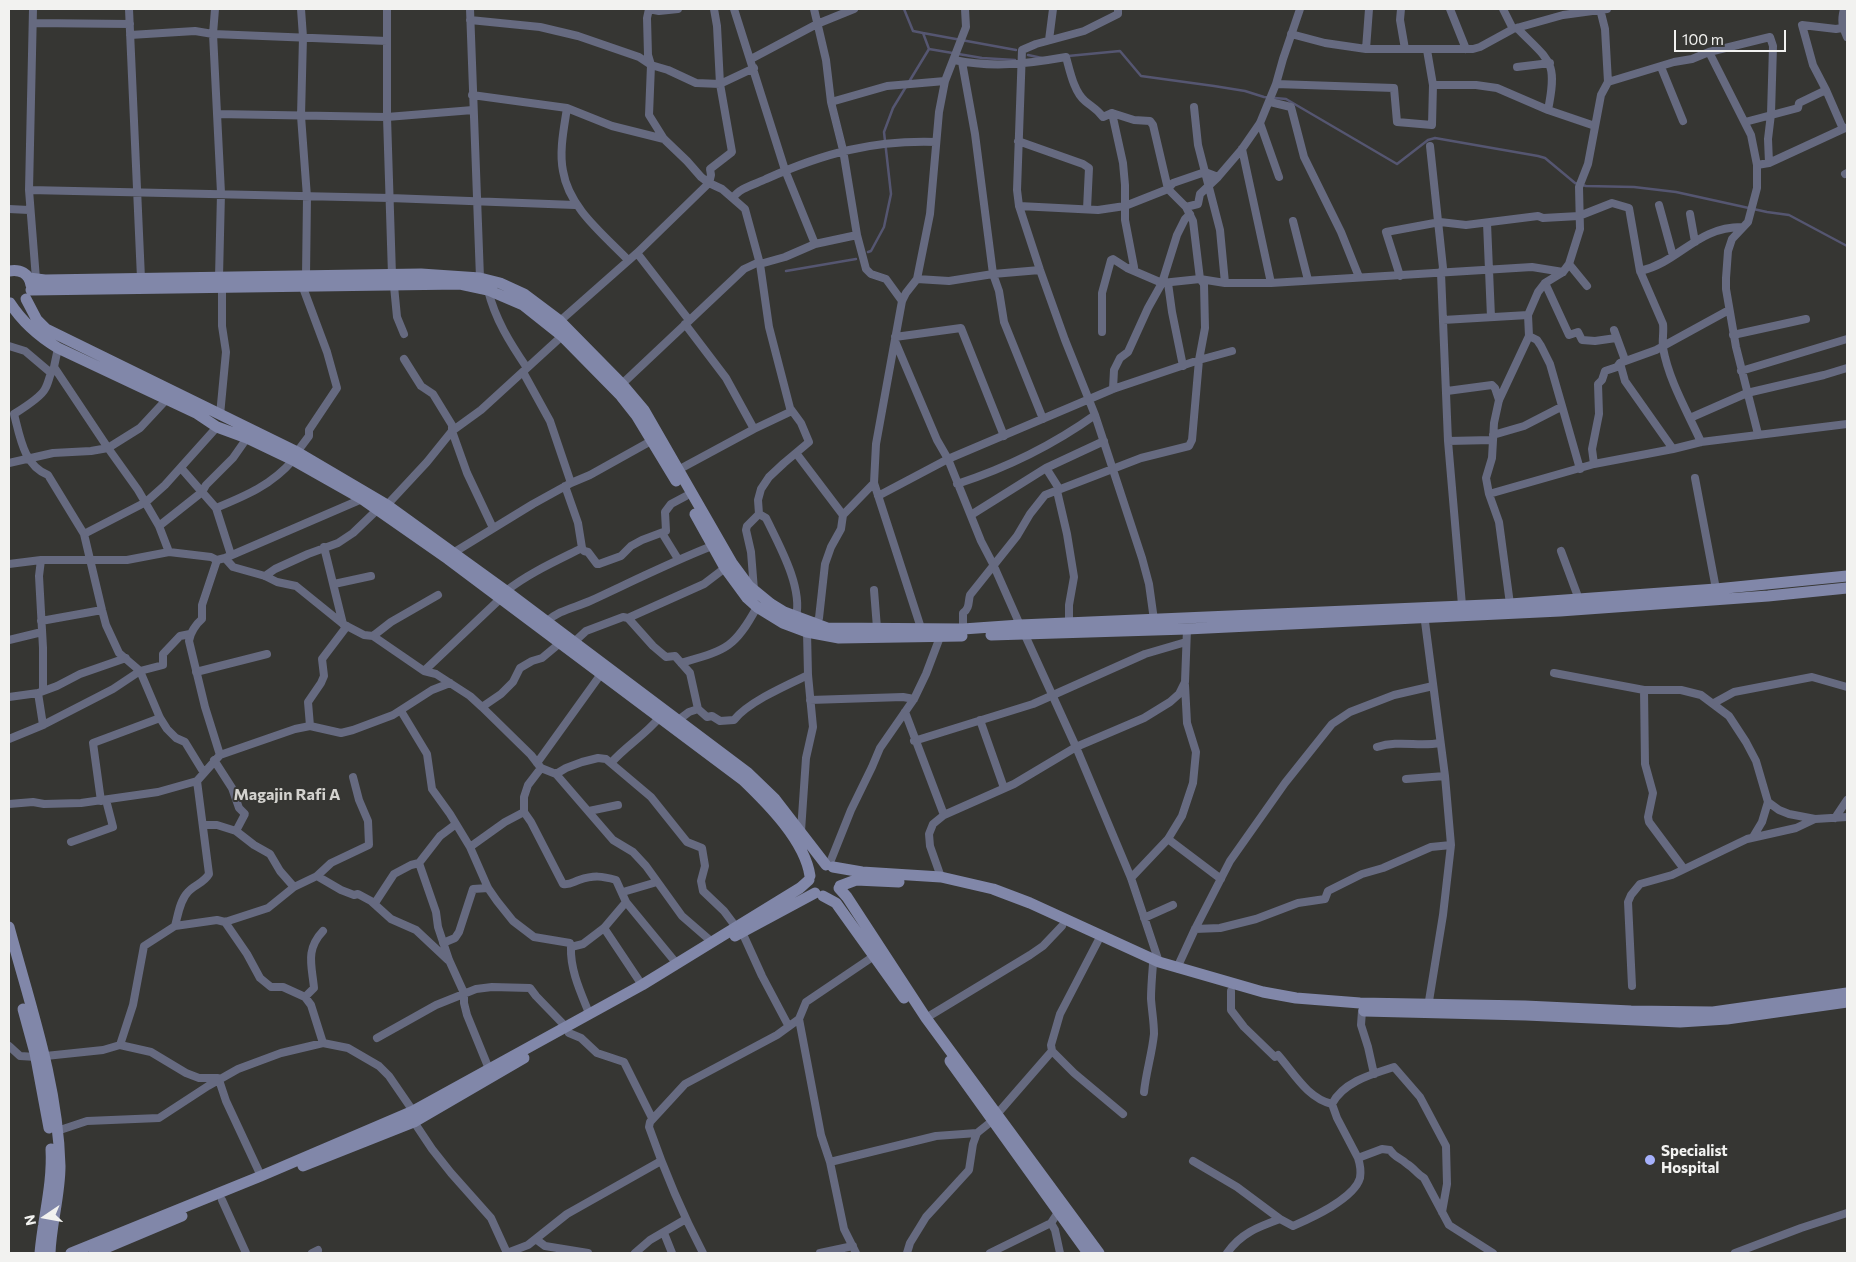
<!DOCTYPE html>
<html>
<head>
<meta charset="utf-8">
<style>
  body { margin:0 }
  #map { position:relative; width:1856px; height:1262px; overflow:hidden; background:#363633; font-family:Commissioner,sans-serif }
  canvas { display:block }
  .frame { position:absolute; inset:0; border:10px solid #f2f2f0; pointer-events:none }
  .north { position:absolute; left:20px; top:1192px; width:50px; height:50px; -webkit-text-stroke:4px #363633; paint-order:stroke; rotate:258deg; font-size:14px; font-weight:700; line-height:20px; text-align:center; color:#f2f2f0 }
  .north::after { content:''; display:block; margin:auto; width:18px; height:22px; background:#f2f2f0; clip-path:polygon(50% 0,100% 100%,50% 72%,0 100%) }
  .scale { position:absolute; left:1674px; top:30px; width:112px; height:22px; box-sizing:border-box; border:2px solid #f2f2f0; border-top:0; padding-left:6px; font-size:15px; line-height:18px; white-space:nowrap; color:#f2f2f0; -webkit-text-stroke:4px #363633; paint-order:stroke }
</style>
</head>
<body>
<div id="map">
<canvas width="1856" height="1262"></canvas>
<div class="frame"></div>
<div class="north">N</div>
<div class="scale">100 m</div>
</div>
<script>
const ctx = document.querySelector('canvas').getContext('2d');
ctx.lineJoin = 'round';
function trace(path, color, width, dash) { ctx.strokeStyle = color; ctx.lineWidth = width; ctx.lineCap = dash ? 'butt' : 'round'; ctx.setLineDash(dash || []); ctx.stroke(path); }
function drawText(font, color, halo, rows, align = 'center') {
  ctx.font = font + ' Commissioner,sans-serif'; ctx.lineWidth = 4; ctx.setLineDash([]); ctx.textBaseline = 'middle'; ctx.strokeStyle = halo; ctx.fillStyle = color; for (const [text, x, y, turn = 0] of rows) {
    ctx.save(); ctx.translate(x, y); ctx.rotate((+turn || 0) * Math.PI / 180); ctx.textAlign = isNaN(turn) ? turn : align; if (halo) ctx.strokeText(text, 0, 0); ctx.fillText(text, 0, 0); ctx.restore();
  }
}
trace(new Path2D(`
  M904,9L913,31L923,33L929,49L982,58L1015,60
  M923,33L1016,50
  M1028,55L1042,58
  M1068,56L1120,51L1141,76L1214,86L1245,91L1264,97L1286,99L1397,164L1428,140L1435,138L1538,156L1545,158L1575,183L1586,186L1634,187L1676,192L1767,212L1789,215L1847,246
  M868,252L871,251L884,227L891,194L884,132L893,108L929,49
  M786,271L856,259`), '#555671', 2.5);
trace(new Path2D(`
  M33,9L29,190L36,279
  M129,9L141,278
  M215,9L213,34L221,193L219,277
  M301,9L303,37L301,116L307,197L306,276
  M387,9V117L392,275
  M470,9L480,278
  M678,9L659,11L649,9L647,18L648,55L651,65L649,115L664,139L687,161L701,177L709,183L722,189L745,209L760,264L769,327L790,408L801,423L809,442L784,463L769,477L761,489L758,500L759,514L747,526L746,530L751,552L754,590
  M734,9L785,170L815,244
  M1118,9V14L1084,31L1036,44L1022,50L1017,190L1019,206L1040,270L1065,340L1095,415L1142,558L1149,584L1154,620
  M1401,9L1400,20L1405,49
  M1450,9L1466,49
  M1503,9L1513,29
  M1844,9C1841,21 1842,26 1847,37
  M470,20L540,27L578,36L639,57L651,65L668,70L696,83L720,84L754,68
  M33,23L130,24
  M1517,28C1550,62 1558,60 1548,110
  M1291,34L1325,43L1366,49H1473L1480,47L1513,29L1563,15L1607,9
  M130,35L195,31L213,34L387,41
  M1049,40L1053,9
  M1366,49L1369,9
  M1427,50L1433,85H1476L1497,88L1548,110L1595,126
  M1709,52L1751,135L1757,165V188L1748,222L1732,239L1728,251L1726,278V289L1736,347L1758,434
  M751,59L817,24L854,9
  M954,60C993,68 1026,64 1066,57C1070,71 1074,92 1085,101C1092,107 1097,109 1103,117L1112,113L1134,120L1150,121L1153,125L1168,189L1186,207L1193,221L1200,279L1204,284L1205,328L1199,360L1192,440L1189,446L1141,458L1045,495L1030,514L1017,536L970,595C968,602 970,608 963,613V629
  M962,62L975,134L993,274L999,291L1004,322L1043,419
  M1517,67L1550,63
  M1661,67L1683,121
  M1608,82L1674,62L1692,59L1709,52L1770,37L1773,46L1771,114L1768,139L1769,163
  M1276,84L1394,88L1397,122L1432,125L1433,85
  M1826,90L1813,65L1802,25L1836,29L1842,28
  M472,95L567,108L612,126L664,139
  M831,102L887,86L945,81
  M1270,102L1291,107L1304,157L1341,232L1359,277
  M1194,107L1198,145L1220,230L1225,283
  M567,108C564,128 559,151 563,171C569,208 603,234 628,260
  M1112,113L1123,163L1125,185V220L1134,267L1130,268
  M217,114L387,117L473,110
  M1745,122L1798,108L1799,103L1826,90L1843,129
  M1260,123L1279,177
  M1018,141L1083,164L1089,168L1087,209
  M1430,146L1443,268L1441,273L1448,441L1462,605
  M1242,149L1271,283
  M1757,165L1769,163L1845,128
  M1845,174L1847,173
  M29,190L390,198L575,205
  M733,198C739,188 756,184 766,179C824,153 873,140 936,142
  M1659,205L1673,256
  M1019,206L1098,210L1125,206L1168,189L1173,183L1205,172L1218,177L1242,149L1260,123L1276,84L1283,59L1300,9
  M1186,207L1198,204L1200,194L1218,177
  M9,209L29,210
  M1690,214L1695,242
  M1293,221L1308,280
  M1487,223L1491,317
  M857,235L866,269L871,274L886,279L902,301
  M637,253L689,320
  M760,264L785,257L815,244L857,235L843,150L831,102L826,60L814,9
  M1569,264L1587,286
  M1640,271C1680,262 1696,227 1742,227
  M1400,276L1386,232L1440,222L1466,225L1538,216L1543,218L1579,216L1612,203L1629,208L1640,271L1663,324C1664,332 1662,340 1663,348C1669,381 1687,411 1701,442
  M917,279L949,281L993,274L1040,270
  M1168,283L1172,312L1183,366
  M1545,283L1569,335L1578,332L1582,340L1595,341L1616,338
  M394,286L397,317L404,334
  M488,290C495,319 510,343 527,368
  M1443,320L1528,315
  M560,321L637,253L709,183L711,175L710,169L732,152L720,84L717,26L714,9
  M685,324L726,378L754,429
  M1614,330L1625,360
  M1102,332V293L1111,260L1113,259L1127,268L1162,283L1200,279L1225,283H1271L1532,267L1563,272
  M1733,335L1806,319
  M1529,336L1537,340L1541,346L1550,364L1580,469
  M895,337L961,328L1004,436
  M895,341L937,440L948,459L981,541L993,564L1020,625
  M9,346L25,351L51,373L53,369
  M58,348L54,367L108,448L138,490L159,526L169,552
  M404,359L421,386L433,394L452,425V431L467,473L493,528
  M1741,371L1847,339
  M523,372L550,421L571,483
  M51,373C49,378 48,384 45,389C41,397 22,409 14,414C20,437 24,466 48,475L84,534L102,610L106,625L119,653L140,671L160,718L167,729L176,738L185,742L204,773
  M622,384L744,269L759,262
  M1113,389L1114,370L1120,358L1128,352L1148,308L1162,283L1177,235L1185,219L1190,214
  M1447,391L1492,385L1495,388L1499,400
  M220,415L226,352L222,326V287
  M1690,418L1747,393L1824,375L1847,368
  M1493,435L1524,426L1561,407
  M1448,441L1492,440
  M1673,449L1625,381L1620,363L1656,350L1729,310
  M297,452L309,436V430L337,388L327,352L302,285
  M796,453L843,515
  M9,463L53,453L91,451L108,448L140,428L166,400
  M1594,464L1592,449L1599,414L1598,384L1602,380L1605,371L1617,367L1620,363
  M181,468L216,508L231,555
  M1046,468L1058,487L1057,491L1067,534L1074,577L1069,605V624
  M678,470L754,429L792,411
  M1695,478L1716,589
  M957,484C1006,468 1053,445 1095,415
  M565,486L578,523L582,548
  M1489,494L1594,464L1673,449L1701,442L1847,424
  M878,496L948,459L1113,389L1199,360L1232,351
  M387,505L427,462L452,431L481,410L562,336
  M216,508C245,496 272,485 293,460
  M759,514L766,518C779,545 803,587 796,617
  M971,515L1046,468L1104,441
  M159,526L202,492L206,485L233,458L247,438
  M662,533L678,559
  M84,534L146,502L165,485L217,427
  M324,547L343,624
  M1561,551L1577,594
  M453,553L533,504L571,483L590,475L651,441
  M225,558L362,499
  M41,560L39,576L43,648V691
  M217,560L202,605V619C196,624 190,633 189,641L205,707L220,755
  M9,564L41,560H127L169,552L211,557L217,560L225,558L233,567L265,576L277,582L296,586L343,624L364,635L373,636L424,671L436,674L470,696L482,707L531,755L541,768L556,774L613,840L633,852L646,866L682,916L712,942
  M265,576L275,569L308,554L338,543L353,533L378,509
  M334,584L371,576
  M874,590L877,628
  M506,591C529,573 556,561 582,548L584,551L588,552L597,564H599L621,556L631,546L642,540L666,531L665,512L671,504L686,496
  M1510,604L1499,522L1489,494L1486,478L1492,458L1494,423L1499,400L1529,336L1528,315L1538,292L1545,283L1563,272L1569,264L1580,229L1579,187L1588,164L1601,95L1608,82L1605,29L1600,9
  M1424,614L1445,776L1451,845L1443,915L1428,1007
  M628,618L653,646L666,657L675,656L690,673L698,709
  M41,621L102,610
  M546,622C559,610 574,608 590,601C631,582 671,562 712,546
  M814,624L819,618L825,564L831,547L841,529L843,515L874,483
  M921,628L874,483L876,444L902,301L906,293L917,279L930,214L939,112L945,81L966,27L965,9
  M1024,633L1076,747L1131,878L1159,962
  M373,636L391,622L438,595
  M9,640L42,632
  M573,643L586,631L623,617L628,618L704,584L725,568
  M681,663C726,650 734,649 757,607
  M424,671L500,599
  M196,672L267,654
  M1554,673L1644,690H1681L1701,695L1729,716L1746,742L1756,761L1768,802L1779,810L1789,814L1815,819
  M1644,690L1645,764L1653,793L1648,817L1649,822L1684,869
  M9,697L38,693
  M810,700L903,697L914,699
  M1714,703L1734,692L1812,677L1847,687
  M482,707L501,694L513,682L520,668L532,661L542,658L560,643
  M401,711L427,754L432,789L450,814L470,847L488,888L497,901L513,921L534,937L570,943L571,947
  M905,712L944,815
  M980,720L1004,788
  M677,721L689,712L698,709L707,717L712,716L720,721L734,720C748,702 787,685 808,675
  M43,725L38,693L57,686L80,674L126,658
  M310,726L308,702L321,683L324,676L322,659L347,626
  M9,739L43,725L113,689L140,671L163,665V654L180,636L190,634
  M914,741L1033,704L1145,654L1186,642
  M1377,747C1399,740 1419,747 1440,743
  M214,760L232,788L239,808L245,814L236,831
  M537,763L601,674
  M611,763C626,746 645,735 659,718
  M541,768L528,785L524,797V812L531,822L563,884C570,885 573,882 579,880C594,875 602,876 616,880L626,902L677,964
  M556,774L566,768L582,762L598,758L606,759L651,797L687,842L702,848L705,866L701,881L703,891L724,911L736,927
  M1406,779L1445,776
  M101,801L93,743L160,718
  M9,804L33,802L44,804L81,803L158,792L197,781L220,755L295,729L310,726L341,733L353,730L393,715L432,690L450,683
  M589,811L618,805
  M1835,818L1847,800
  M203,825H217L236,831L254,845L270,854L280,871L294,887
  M801,831L806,758L813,727L808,675L807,632
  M1753,837L1762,822L1768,802
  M1168,839L1221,879
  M71,842L113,827L106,800
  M470,847L505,822L524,812
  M419,863L436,912L438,927L449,960L464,993V1003L467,1015L489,1069
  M829,865L851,810L872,767L880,748L914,699L926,674L940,637
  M317,876L341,890L354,895L358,894L371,901L391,919L416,930L448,960
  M941,877L930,846L929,834L933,824L944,815L1014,784L1076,747L1144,718L1170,702L1179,694L1185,682L1187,629
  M1131,878L1168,839L1182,816L1193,783L1196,752L1187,723L1185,685
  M623,892L657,882
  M375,903L394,874L411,865L419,863L440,836L456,824
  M1144,918L1173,905
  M225,922L247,954L260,978L271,987H283L305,997L311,1005L323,1043
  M175,926C178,915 180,900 188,892C194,885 204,883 209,874L197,781
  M604,928L642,985
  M1195,929L1220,928L1256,919L1298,903L1325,899L1328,891L1362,874L1383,868L1431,847L1451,845
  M742,932L762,976L788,1025
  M1098,941L1060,1014L1051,1045L1052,1051L1074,1073L1123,1114
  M443,943L455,938L459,932L473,889L488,888
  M1177,968L1195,929L1230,861L1285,783L1332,724L1350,712L1394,695L1433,686
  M1632,986L1628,902L1631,895L1640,884L1672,875L1747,839L1796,828L1815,819L1847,817
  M1231,991V1010L1244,1027L1275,1057L1278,1055C1294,1073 1307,1098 1332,1104
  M305,997L314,988C312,966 305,950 323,931
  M1362,1011L1361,1025L1368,1047L1374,1074
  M589,1013C581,993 570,970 571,947L583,944L604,928L626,902
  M926,1018L1030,955L1043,946L1062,926
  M569,1033L581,1038L597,1053L624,1062L652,1118
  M377,1038L436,1005L476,989L492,987L530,988L536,996L566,1027
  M120,1045L133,1005L144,946L175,926L217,920L225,922L268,908L294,887L317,876L331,863L369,845L368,821L359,800L353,777
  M9,1046L20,1056L36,1057L103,1050L120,1045L151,1052L186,1073L199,1078H218L219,1080
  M219,1080L226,1101L261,1176
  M1144,1092C1146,1072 1152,1054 1154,1034C1154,1022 1152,1012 1151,999C1151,988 1152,976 1153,964
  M998,1113L1052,1051
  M414,1122L432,1149L451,1173L491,1218L507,1253
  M57,1131L87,1121L159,1118L208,1086L238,1069L281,1053L323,1043L348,1048L379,1066L389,1076L413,1111
  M1358,1158L1382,1149L1390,1150C1395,1158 1401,1158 1407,1164C1414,1168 1417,1174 1424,1178L1449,1225L1493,1253
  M1193,1161L1237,1187L1280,1219L1293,1226C1311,1218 1354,1199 1360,1178C1361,1172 1360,1164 1358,1158L1337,1118L1332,1104C1343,1082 1372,1074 1394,1067L1420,1097L1446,1146L1447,1184L1442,1212
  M830,1162L936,1136L977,1133
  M222,1200L246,1253
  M1051,1223L1055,1230L1060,1253
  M664,1233L672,1253
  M537,1240L545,1246L588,1253
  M312,1253L318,1250
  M507,1253L528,1245L567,1214L661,1161
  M635,1253L650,1240L686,1219
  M703,1253C682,1213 664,1170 649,1127L650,1122L685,1084L777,1035L799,1019
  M820,1253L853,1246
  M856,1253L844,1229L830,1162L821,1135L799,1019L806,1002L874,956
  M907,1253L910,1243L926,1217L969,1170L973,1144L977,1133L992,1121
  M990,1253L1051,1223L1059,1211
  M1227,1253C1241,1233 1258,1227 1280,1219
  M1735,1253L1801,1228L1847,1213`), '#666a80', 8);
trace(new Path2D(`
  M9,271C20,269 29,273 31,285
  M29,278L45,280L421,274L480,278L500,283L524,294L560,321L622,384L644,410L732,563L749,586L771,604L784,612L827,628L963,629L1020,625L1510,604L1716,589L1847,576
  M31,290L460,284L488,290L523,305L562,336L621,396L636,415L676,481
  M26,299L37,320L46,329L297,452L387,505L506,591L748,773L775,799L826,865
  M10,303C23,323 38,336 58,348L196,413L217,427L247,438L293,460L362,499L448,559L743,780C768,804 805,841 810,876
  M695,514L725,568L747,598L757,607L783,623L807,632L839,638L962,636
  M991,635L1187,629L1560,611L1768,596L1847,588
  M833,867L862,872L941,877L993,889L1030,903L1159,962L1263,992L1296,998L1360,1003L1525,1006L1631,1011L1713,1012L1847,993
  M840,886L856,880L899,882
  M839,888L847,897L926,1018L1099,1253
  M823,896L836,903L904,998
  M9,927C30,1005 58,1084 60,1166C60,1195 51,1224 50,1253
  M735,936L815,893
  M23,1009L35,1053L49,1128
  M1364,1011L1526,1015L1680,1022L1727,1019L1847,1002
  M950,1061L1088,1253
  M303,1166L414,1122L524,1058
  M40,1253C43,1218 53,1184 51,1149
  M71,1253L261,1176L413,1111L642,985L800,888L809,880
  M94,1253L182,1216`), '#8187a9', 11);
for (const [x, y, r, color] of [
  [1650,1160,6,"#a6b1fc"]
]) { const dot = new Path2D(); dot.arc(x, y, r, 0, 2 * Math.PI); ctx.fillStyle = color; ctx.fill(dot); trace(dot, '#363633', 2); }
drawText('bold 15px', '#f2f2f0', '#363633', [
  ["Specialist",1661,1151],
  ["Hospital",1661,1168]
], 'left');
drawText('bold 16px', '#d3d2ce', '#363633', [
  ["Magajin Rafi A",287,795]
]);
</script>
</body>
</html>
